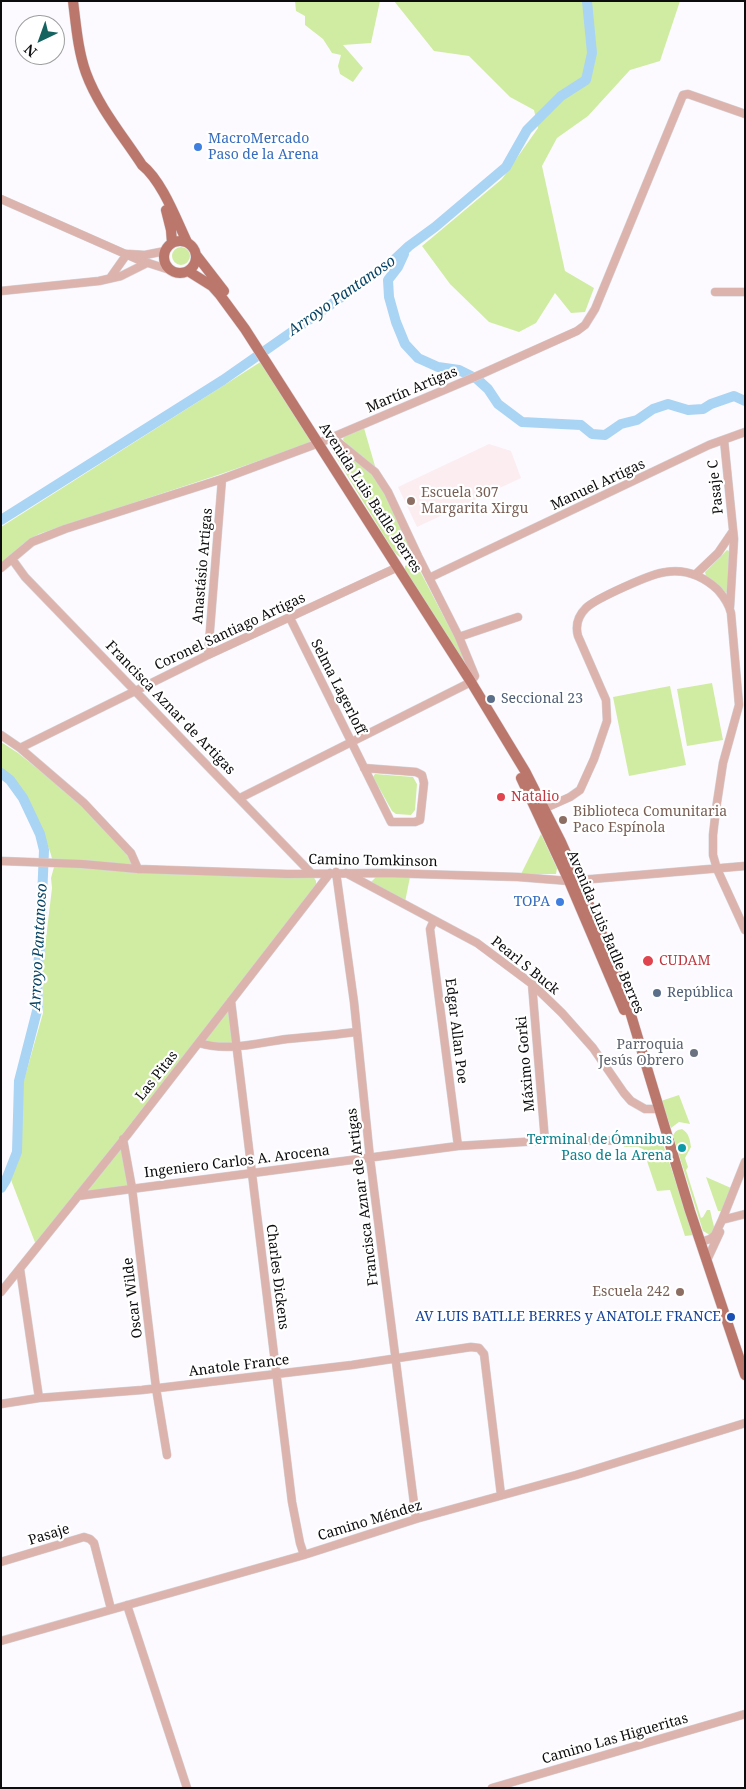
<!DOCTYPE html>
<html>
<head>
<meta charset="utf-8">
<style>
  body { margin:0 }
  #map { position:relative; width:746px; height:1789px; overflow:hidden; background:#fcfaff; font-family:"Noto Serif",serif }
  canvas { display:block }
  .frame { position:absolute; inset:0; border:2px solid #0c0c0e; pointer-events:none }
  .north { position:absolute; left:15px; top:15px; width:50px; height:50px; box-sizing:border-box; background:#fff; border:1px solid #9e9e9f; border-radius:50%; rotate:222deg; font-size:14px; font-weight:700; line-height:20px; text-align:center; color:#0c0c0e }
  .north::after { content:''; display:block; margin:auto; width:18px; height:22px; background:#146361; clip-path:polygon(50% 0,100% 100%,50% 72%,0 100%) }
</style>
</head>
<body>
<div id="map">
<canvas width="746" height="1789"></canvas>
<div class="frame"></div>
<div class="north">N</div>
</div>
<script>
const ctx = document.querySelector('canvas').getContext('2d');
ctx.lineJoin = 'round';
function fillPath(path, color) { ctx.fillStyle = color; ctx.fill(path, 'evenodd'); }
function trace(path, color, width, dash) { ctx.strokeStyle = color; ctx.lineWidth = width; ctx.lineCap = dash ? 'butt' : 'round'; ctx.setLineDash(dash || []); ctx.stroke(path); }
function drawText(font, color, halo, rows, align = 'center') {
  ctx.font = font + ' "Noto Serif",serif'; ctx.lineWidth = 4.5; ctx.setLineDash([]); ctx.textBaseline = 'middle'; ctx.strokeStyle = halo; ctx.fillStyle = color; for (const [text, x, y, turn = 0] of rows) {
    ctx.save(); ctx.translate(x, y); ctx.rotate((+turn || 0) * Math.PI / 180); ctx.textAlign = isNaN(turn) ? turn : align; if (halo) ctx.strokeText(text, 0, 0); ctx.fillText(text, 0, 0); ctx.restore();
  }
}
fillPath(new Path2D(`
  M489,444L511,451L521,478L417,527L398,487Z`), '#fcedf1');
fillPath(new Path2D(`
  M295,1H380L371,43L343,45L363,68L353,82L340,74L338,66L341,55L332,53L323,39L305,25V16L296,11Z
  M394,1H680L660,61L630,70L588,116L557,138L542,166L565,271L594,288L585,312L571,313L555,293L536,323L519,332L489,322L450,284L422,246L502,179L538,128L534,110L510,97L469,56L434,51Z
  M172 256a9 9 0 1 1 18 0a9 9 0 1 1-18 0Z
  M262,361L310,439V443L218,475L39,534L23,544L1,564V527Z
  M361,428H364L375,466L373,468L343,440L344,435Z
  M335,444H338L368,469L381,485L413,555L412,557C403,560 400,558 394,552L332,451V446Z
  M727,550L731,552L729,592L724,593L706,576L705,572Z
  M409,564L415,565L421,573L466,659L472,675L405,570V566Z
  M712,683L723,740L687,746L677,689Z
  M670,686L686,765L629,776L613,697Z
  M1,742L18,753L88,809L133,861V864L131,865L52,859C51,853 48,847 46,841C35,809 26,792 1,769Z
  M375,774L413,777L417,784L415,810L411,815L396,814L392,811L373,777Z
  M541,834L557,868L556,874H521Z
  M76,866L313,876L316,881V885L294,915L36,1245L11,1180L18,1150L17,1123L24,1080L43,1013L42,972L52,888L51,878L54,867Z
  M377,876L410,877L405,902L375,887L371,882Z
  M226,1010H229L233,1043L212,1044L206,1041V1039Z
  M679,1095L690,1124L679,1122L671,1128L661,1101Z
  M682,1129C689,1133 690,1140 691,1147L685,1158L688,1167L686,1170L701,1218L703,1217L707,1210H710L715,1231L710,1235L703,1231L673,1136C675,1131 677,1130 682,1129Z
  M624,1144H663L694,1235L685,1236L670,1190L657,1191L643,1149L638,1147H624Z
  M121,1146L128,1184L126,1186L90,1192L88,1190Z
  M706,1177L731,1188L722,1211H718Z`), '#d0eca3');
trace(new Path2D(`
  M404,254L398,267L388,280L389,297L396,322L405,344L418,358L438,367L459,370L477,379L488,389L498,404L522,422L581,425L592,434L605,435L621,424L637,420L653,409L668,404L688,410L703,409L711,404L734,396L745,401
  M1,520L223,380L393,261L409,246L435,227L506,167L527,130L561,96L586,80L592,53L587,1
  M1,773L10,780L23,798L40,834L44,850L40,947L37,975L38,1007L19,1081L17,1152L6,1180L1,1188`), '#aad4f3', 10);
const minor = new Path2D(`
  M1,199L139,260L173,271
  M129,254L145,255L165,251
  M110,278L127,254
  M1,291L99,281L121,276L147,263
  M715,292H745
  M724,440L734,539L730,607
  M12,559L25,577L311,873
  M1,568L32,542L65,529L222,479L319,443L477,376L577,331L585,325L595,309L683,95L688,94L745,114
  M696,574L718,553L733,531
  M429,578L709,445L745,432
  M290,618C324,686 357,754 391,822H415L420,820L424,783L422,775L416,772L364,768
  M459,637L518,617
  M208,655L222,479
  M1,735L20,748L84,803L131,853L138,869
  M20,748L208,655L398,567
  M240,798L471,682L475,676L459,637L418,556L388,492L375,472L332,437
  M541,810L570,797L580,790L594,759L607,721L606,700L578,636C575,625 578,616 586,608C595,599 652,573 666,572C686,569 703,576 718,590C724,597 729,604 731,613L739,705L723,763L716,809L713,835V855L717,869L745,930
  M1,861L82,864L138,869L287,874L384,873L518,877L569,881L745,866
  M336,872L354,1002L370,1158L416,1519
  M346,873L477,943L532,984L562,1013L593,1048L624,1093L631,1101L645,1109H659
  M434,920L430,929L458,1146
  M532,984L545,1141
  M231,1001L292,1502L300,1543L304,1555
  M199,1043C228,1052 257,1043 287,1039C310,1037 333,1035 356,1032
  M123,1139L132,1188L156,1388L167,1455
  M78,1196L458,1146L539,1141L669,1140
  M722,1220L745,1214
  M701,1242L710,1239L715,1235L722,1220L745,1162
  M707,1260L720,1232
  M20,1269L39,1398
  M1,1292L128,1134L330,873
  M1,1404L39,1398L142,1390L352,1365L471,1347L479,1348L484,1354L501,1495
  M1,1562L84,1537L90,1539L94,1543L111,1609
  M127,1605L187,1788
  M1,1641L304,1555L416,1519L576,1475L745,1423
  M492,1788L745,1714`);
const major = new Path2D(`
  M73,1C76,25 78,51 86,73C98,106 123,136 142,165C162,181 176,219 187,242
  M166,210L171,230L172,243
  M164 257a16 16 0 1 1 32 0a16 16 0 1 1-32 0Z
  M197,256L224,291
  M188,271L212,286L220,295L245,329L471,682L525,771L561,842L606,943L625,995L690,1211L745,1375
  M521,778L569,881L624,1010`);
trace(minor, '#d6d4d8', 9);
trace(major, '#d6d4d8', 11);
trace(minor, '#dcb4ad', 8);
trace(major, '#bc776c', 10);
for (const [x, y, r, color] of [
  [198,147,5,"#3f7fe0"],
  [411,501,5,"#8d6e63"],
  [491,699,5,"#5c6f8a"],
  [501,797,5,"#e0444e"],
  [563,820,5,"#8d6e63"],
  [560,902,5,"#3f7fe0"],
  [648,961,6,"#e0444e"],
  [657,993,5,"#5c6f8a"],
  [694,1053,5,"#6b7280"],
  [682,1148,5,"#0f9aa8"],
  [680,1292,5,"#8d6e63"],
  [731,1317,5,"#1a4fb4"]
]) { const dot = new Path2D(); dot.arc(x, y, r, 0, 2 * Math.PI); ctx.fillStyle = color; ctx.fill(dot); trace(dot, '#fff', 2); }
drawText('14px', '#366cbe', '#fff', [
  ["MacroMercado",208,139],
  ["Paso de la Arena",208,155],
  ["TOPA",550,902,"right"]
], 'left');
drawText('14px', '#0c0c0e', '#fff', [
  ["Martín Artigas",412,390,-23],
  ["Manuel Artigas",598,485,-25],
  ["Pasaje C",716,487,-96],
  ["Avenida Luis Batlle Berres",370,498,57],
  ["Anastásio Artigas",203,566,-85],
  ["Coronel Santiago Artigas",230,632,-25],
  ["Selma Lagerloff",338,687,63],
  ["Francisca Aznar de Artigas",170,708,46],
  ["Camino Tomkinson",373,861,1],
  ["Avenida Luis Batlle Berres",605,932,67],
  ["Pearl S Buck",525,966,39],
  ["Edgar Allan Poe",456,1031,83],
  ["Máximo Gorki",526,1064,-95],
  ["Las Pitas",157,1076,-52],
  ["Ingeniero Carlos A. Arocena",237,1162,-7],
  ["Francisca Aznar de Artigas",363,1197,-97],
  ["Charles Dickens",277,1277,83],
  ["Oscar Wilde",133,1298,-97],
  ["Anatole France",239,1366,-7],
  ["Camino Méndez",370,1521,-17],
  ["Pasaje",49,1535,-17],
  ["Camino Las Higueritas",615,1739,-16]
]);
drawText('14px', '#785e54', '#fff', [
  ["Escuela 307",421,493],
  ["Margarita Xirgu",421,509],
  ["Biblioteca Comunitaria",573,812],
  ["Paco Espínola",573,828],
  ["Escuela 242",670,1292,"right"]
], 'left');
drawText('14px', '#4e5e75', '#fff', [
  ["Seccional 23",501,699],
  ["República",667,993]
], 'left');
drawText('14px', '#be3a42', '#fff', [
  ["Natalio",511,797],
  ["CUDAM",659,961]
], 'left');
drawText('14px', '#5b616d', '#fff', [
  ["Parroquia",684,1045],
  ["Jesús Obrero",684,1061]
], 'right');
drawText('14px', '#0d838f', '#fff', [
  ["Terminal de Ómnibus",672,1140],
  ["Paso de la Arena",672,1156]
], 'right');
drawText('14px', '#164399', '#fff', [
  ["AV LUIS BATLLE BERRES y ANATOLE FRANCE",721,1317]
], 'right');
drawText('italic 15px', '#084465', '#fff', [
  ["Arroyo Pantanoso",342,296,-35],
  ["Arroyo Pantanoso",39,947,-87]
]);
</script>
</body>
</html>
